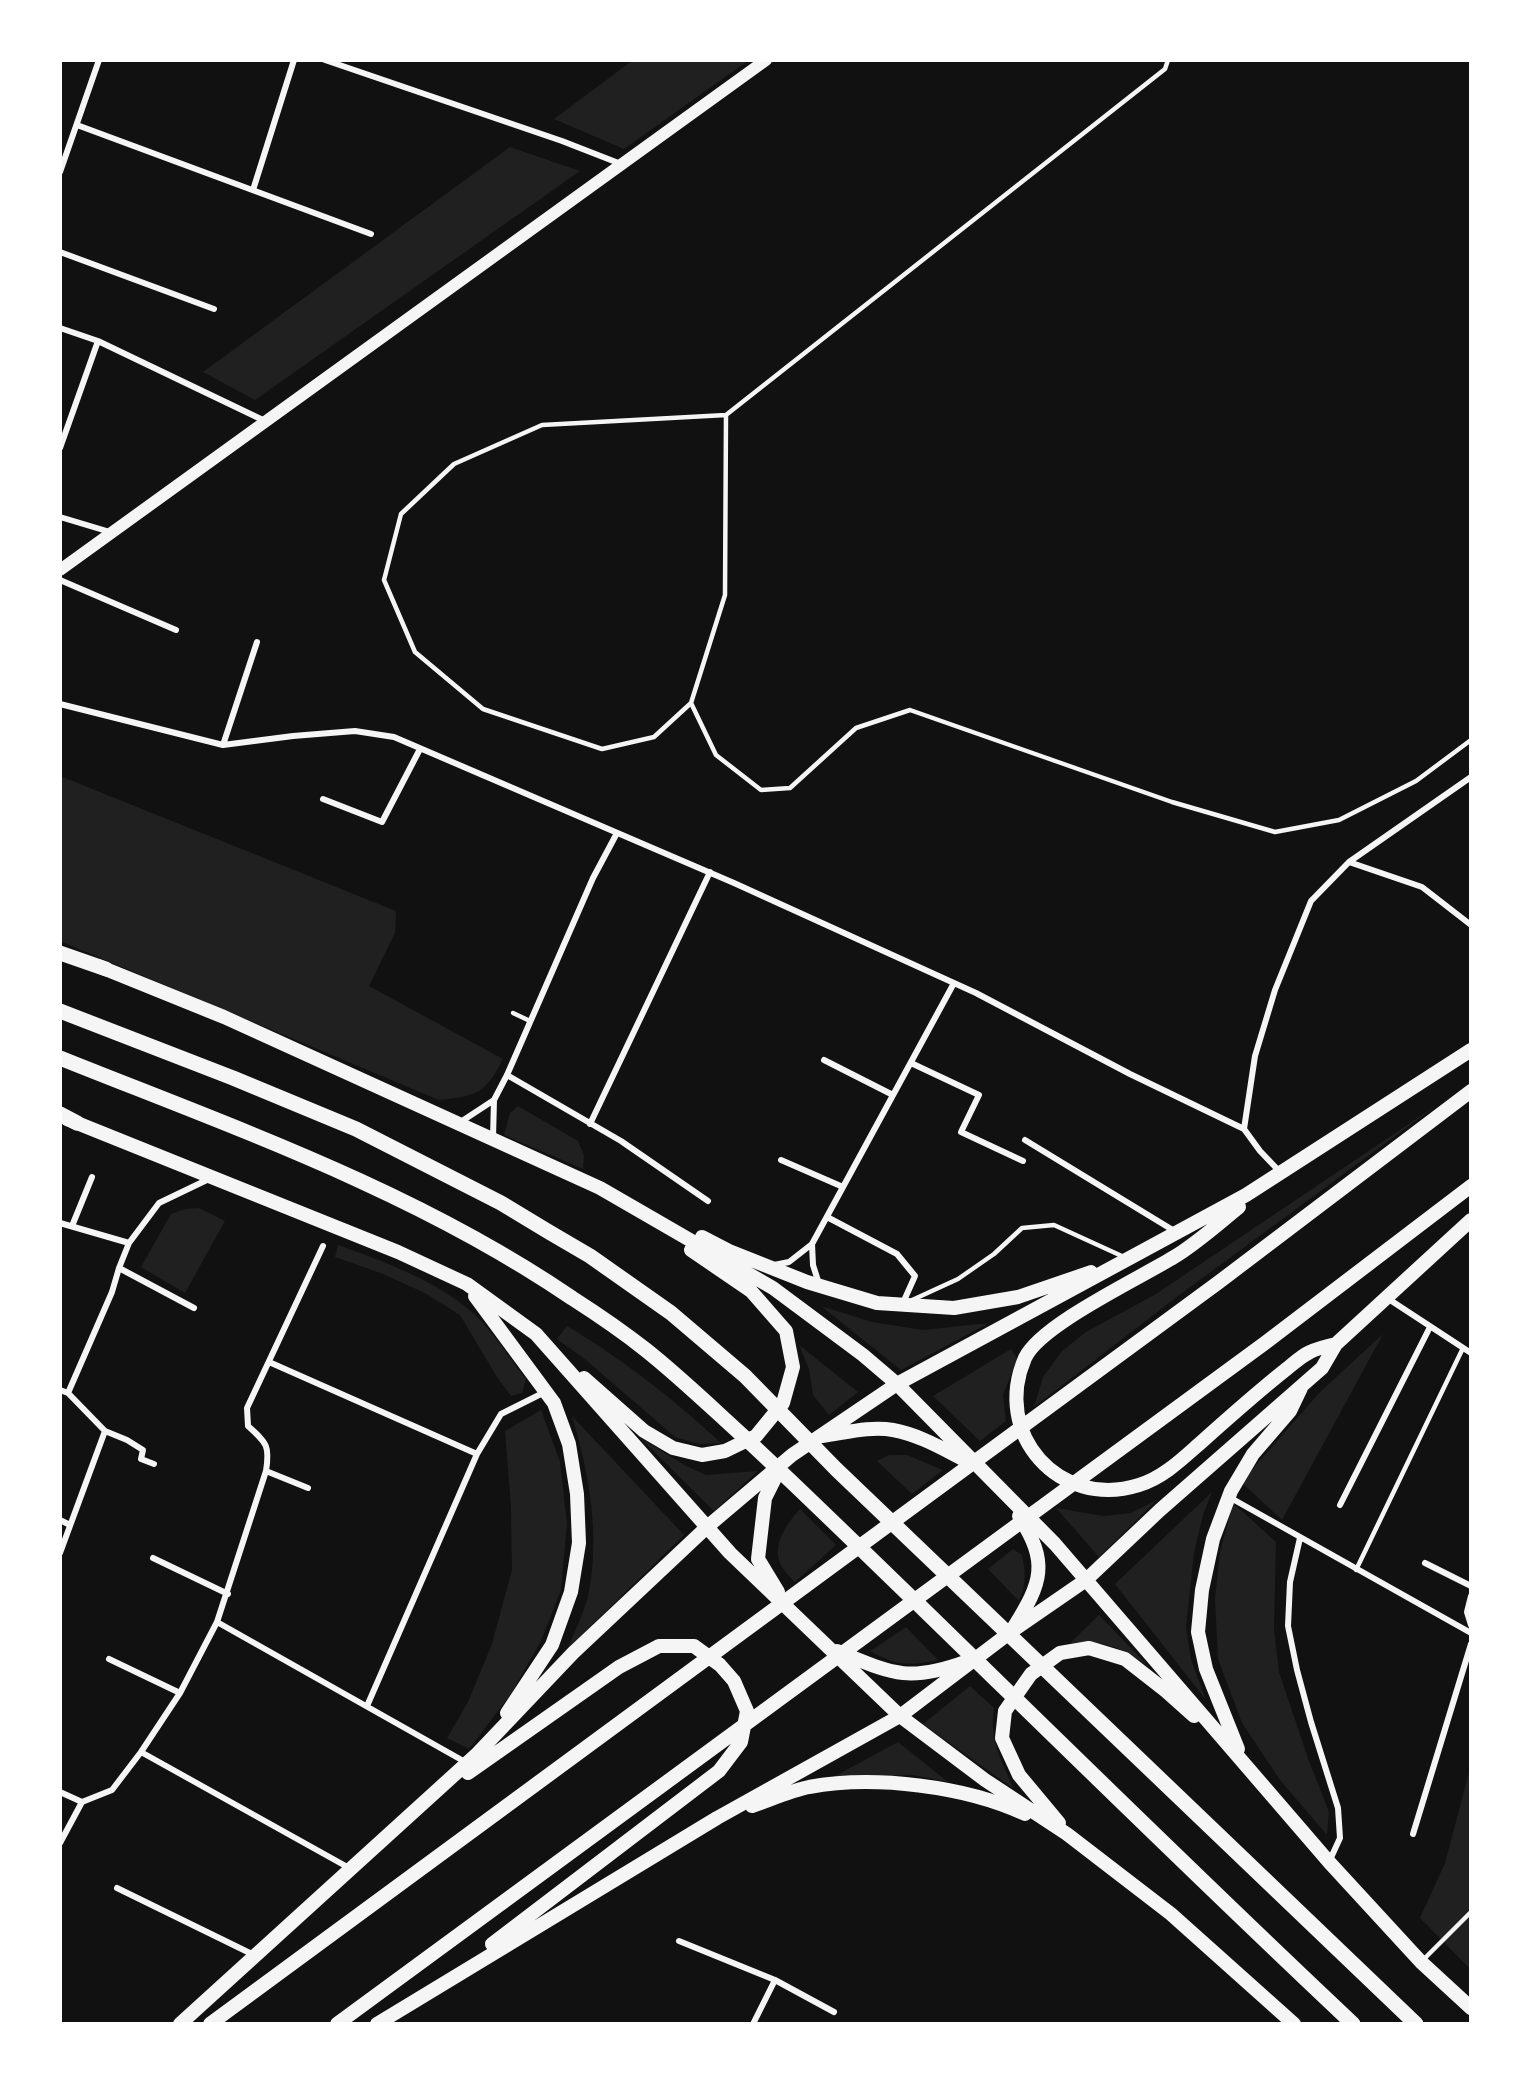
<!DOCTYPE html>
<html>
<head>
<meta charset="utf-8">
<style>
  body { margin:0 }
  #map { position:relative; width:1531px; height:2084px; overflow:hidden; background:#111; font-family:"PT Sans",sans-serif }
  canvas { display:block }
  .frame { position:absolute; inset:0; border:62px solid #fff; pointer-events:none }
</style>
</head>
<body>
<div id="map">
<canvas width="1531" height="2084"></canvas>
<div class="frame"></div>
</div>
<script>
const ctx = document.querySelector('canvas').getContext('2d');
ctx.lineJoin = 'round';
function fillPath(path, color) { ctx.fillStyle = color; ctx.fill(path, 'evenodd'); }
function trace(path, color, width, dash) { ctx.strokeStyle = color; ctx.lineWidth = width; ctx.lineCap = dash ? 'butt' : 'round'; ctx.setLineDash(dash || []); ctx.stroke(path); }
fillPath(new Path2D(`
  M633,60H749L624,149L554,119Z
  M510,147L580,171L255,400L203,372Z
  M60,776L396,911L395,933L369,986L503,1059C485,1094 477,1096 439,1100L60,941Z
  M1440,1103L1178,1296L1034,1407L1043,1377L1062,1351L1086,1332L1156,1294Z
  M518,1106L578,1141L584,1155L583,1169L504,1135L510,1113Z
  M199,1208L225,1221L185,1293L141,1267L171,1214L185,1209Z
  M338,1245C385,1262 436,1280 474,1314C493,1331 510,1359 526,1379L522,1393L511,1396L497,1377L460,1315L425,1293L383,1274L335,1257Z
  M821,1306L872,1322L923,1330L989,1323L901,1370Z
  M567,1326C621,1358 675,1400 721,1443L699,1444L675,1437L586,1360L557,1339Z
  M1383,1334L1282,1520L1241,1482L1320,1392Z
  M799,1345L858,1392L829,1415L813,1395L809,1369Z
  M1011,1349L1017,1359L1003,1395L1006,1421L980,1441L933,1396Z
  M541,1410L560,1462L567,1524L561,1590L541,1641L511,1694L469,1749L447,1738L468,1702L492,1644L512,1570L511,1507L505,1431Z
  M572,1416L684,1535L568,1648C575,1630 585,1611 589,1592C600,1533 589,1473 572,1416Z
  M639,1437L686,1466L706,1475L758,1471L714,1511Z
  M889,1455H907L943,1470L912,1494L877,1461Z
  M1212,1492L1203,1515L1194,1553L1186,1627L1191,1660L1206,1700L1115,1584Z
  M1157,1500L1099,1557L1056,1508L1104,1516L1131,1513Z
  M1233,1503L1276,1542L1274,1629L1279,1672L1309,1761L1329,1812L1327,1835L1280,1780L1242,1723L1218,1659L1215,1599L1220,1552Z
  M800,1509L836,1545L795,1582C791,1578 785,1572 782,1567C770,1547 787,1523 800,1509Z
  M1013,1549L1022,1555C1026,1572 1026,1585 1019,1601L988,1569Z
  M1099,1615L1149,1667C1120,1646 1105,1641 1070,1643Z
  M906,1627L938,1660C910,1666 896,1666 870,1651Z
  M970,1686L994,1708C989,1740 1001,1760 1014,1789L923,1724Z
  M898,1742L948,1782L913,1775L835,1776Z
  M1471,1765V1970L1420,1918L1445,1863Z`), '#202020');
trace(new Path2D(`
  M1168,60L1165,69L726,415L725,595L691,703L716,755L761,790L790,788L856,728L910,710L1172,802L1275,832L1339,820L1416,781L1471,740
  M691,703L654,737L602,749L483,709L415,652L384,580L401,514L454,464L542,425L726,415
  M513,1013L530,1021
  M910,1301L958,1279L994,1254L1022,1228L1054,1225L1124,1257
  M1356,1570L1463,1348
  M1423,1960L1471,1912`), '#f5f5f5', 4.5);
trace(new Path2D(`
  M325,60L562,141L621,164
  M77,125L371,234
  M60,172L99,60
  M253,190L294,60
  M60,252L214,309
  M60,328L98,341L265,421
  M60,448L98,341
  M60,517L110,532
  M60,580L176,630
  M60,704L223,745L293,736L355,731L394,737L734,883L976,993L1130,1074L1244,1129L1260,1151L1281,1173
  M223,745L257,642
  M323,799L382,822L420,749
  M1349,862L1422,887L1471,925
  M824,1060L893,1095
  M911,1063L979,1095L961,1132L1023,1161
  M507,1075L621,1141L708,1201
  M459,1123L494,1100
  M590,1124L710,872
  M1244,1129L1255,1056L1275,990L1311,901L1349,862L1471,777
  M493,1138L494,1100L507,1075L593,878L617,833
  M1025,1140L1176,1232
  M781,1160L843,1187
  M827,1217L897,1254L915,1276L902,1305
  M60,1223L129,1243
  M72,1226L92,1177
  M812,1244L813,1265L819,1284
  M774,1265L789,1262L812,1244L954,983
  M119,1268L194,1308
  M1387,1298L1471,1353
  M269,1362L477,1454L501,1414L545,1392
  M60,1390L68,1393L112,1292L119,1268L129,1243L159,1203L211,1178
  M105,1431L127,1440L143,1450L141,1459L154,1464
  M266,1471L308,1488
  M1229,1497L1471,1633
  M1340,1505L1430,1327
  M60,1520L70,1525
  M1300,1538L1290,1582L1288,1626L1297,1670L1311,1722L1338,1808L1340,1838L1329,1862
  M60,1553L105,1431L68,1393
  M153,1558L228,1594
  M1425,1563L1471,1586
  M1471,1596L1467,1612L1471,1625
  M217,1622L467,1763
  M109,1659L180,1693
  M367,1706L477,1454
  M141,1752L351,1869
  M60,1792L82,1802
  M1413,1834L1471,1644
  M60,1843L82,1802L112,1790L141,1752L180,1693L217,1622L266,1471C270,1446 267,1443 248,1426L247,1408L323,1246
  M117,1888L256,1956
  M679,1941L775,1980L834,2012
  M753,2024L775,1980`), '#f5f5f5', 6);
trace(new Path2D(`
  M60,570L766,60`), '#f5f5f5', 12);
trace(new Path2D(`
  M98,966L224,1017L600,1188L773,1288L863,1355L897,1384L1055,1544L1329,1862L1421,1962L1471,2008
  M67,1119L398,1252L467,1284L536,1334L730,1553L900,1716L985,1780L1067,1834L1171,1914L1294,2024
  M1239,1207C1218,1224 1197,1243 1174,1257C1140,1278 1040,1325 1025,1358C992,1434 1059,1510 1139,1485C1162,1478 1180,1461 1198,1445C1226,1420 1255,1394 1284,1371C1292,1365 1301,1356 1310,1352C1318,1348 1327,1346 1336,1344
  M702,1237L729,1251L807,1282L877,1303L954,1308L1018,1297L1091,1272
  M475,1296L554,1403L569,1444L577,1494L579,1543L571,1592L552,1645L507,1713
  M584,1378L644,1431L673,1448L702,1455L725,1451L756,1436L783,1403L793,1367L786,1331L751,1291L691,1250
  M822,1436C845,1433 870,1426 893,1430C920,1435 943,1449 967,1461
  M778,1592L758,1559L765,1498L779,1470
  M1014,1627C1042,1582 1049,1563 1019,1516
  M837,1651C891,1673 907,1683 965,1662
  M1238,1749L1206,1669L1198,1632L1202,1590L1213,1539L1231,1491L1253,1454L1290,1411L1301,1388
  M468,1773L619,1667L659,1646H694L720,1665L734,1681L747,1711L741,1742L719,1771L492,1944
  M752,1806C770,1800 790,1791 809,1787C874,1775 965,1786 1025,1814
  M1059,1823L1019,1775L1002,1738L1005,1711L1031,1674L1060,1653L1089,1648L1125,1659L1166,1691L1194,1716
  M180,2024L476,1755L573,1653L707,1527L792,1455L897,1384L1246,1195L1471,1050
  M210,2024L1219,1282L1471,1091
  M337,2024L1265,1343L1471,1186
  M377,2024L717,1818L900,1716L1012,1631L1086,1580L1160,1510L1322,1368L1336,1344L1471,1220`), '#f5f5f5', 14);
trace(new Path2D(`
  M60,953L106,969
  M60,1011L233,1078L356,1129L501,1203L549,1232L590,1256L671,1313L745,1376L836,1469L1416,2024
  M60,1058C235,1128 415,1191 572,1298C597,1314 622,1331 646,1350C680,1377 712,1408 744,1437C802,1491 859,1547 916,1602C1061,1743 1205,1885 1353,2024
  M60,1114L77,1123`), '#f5f5f5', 15);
</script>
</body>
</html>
